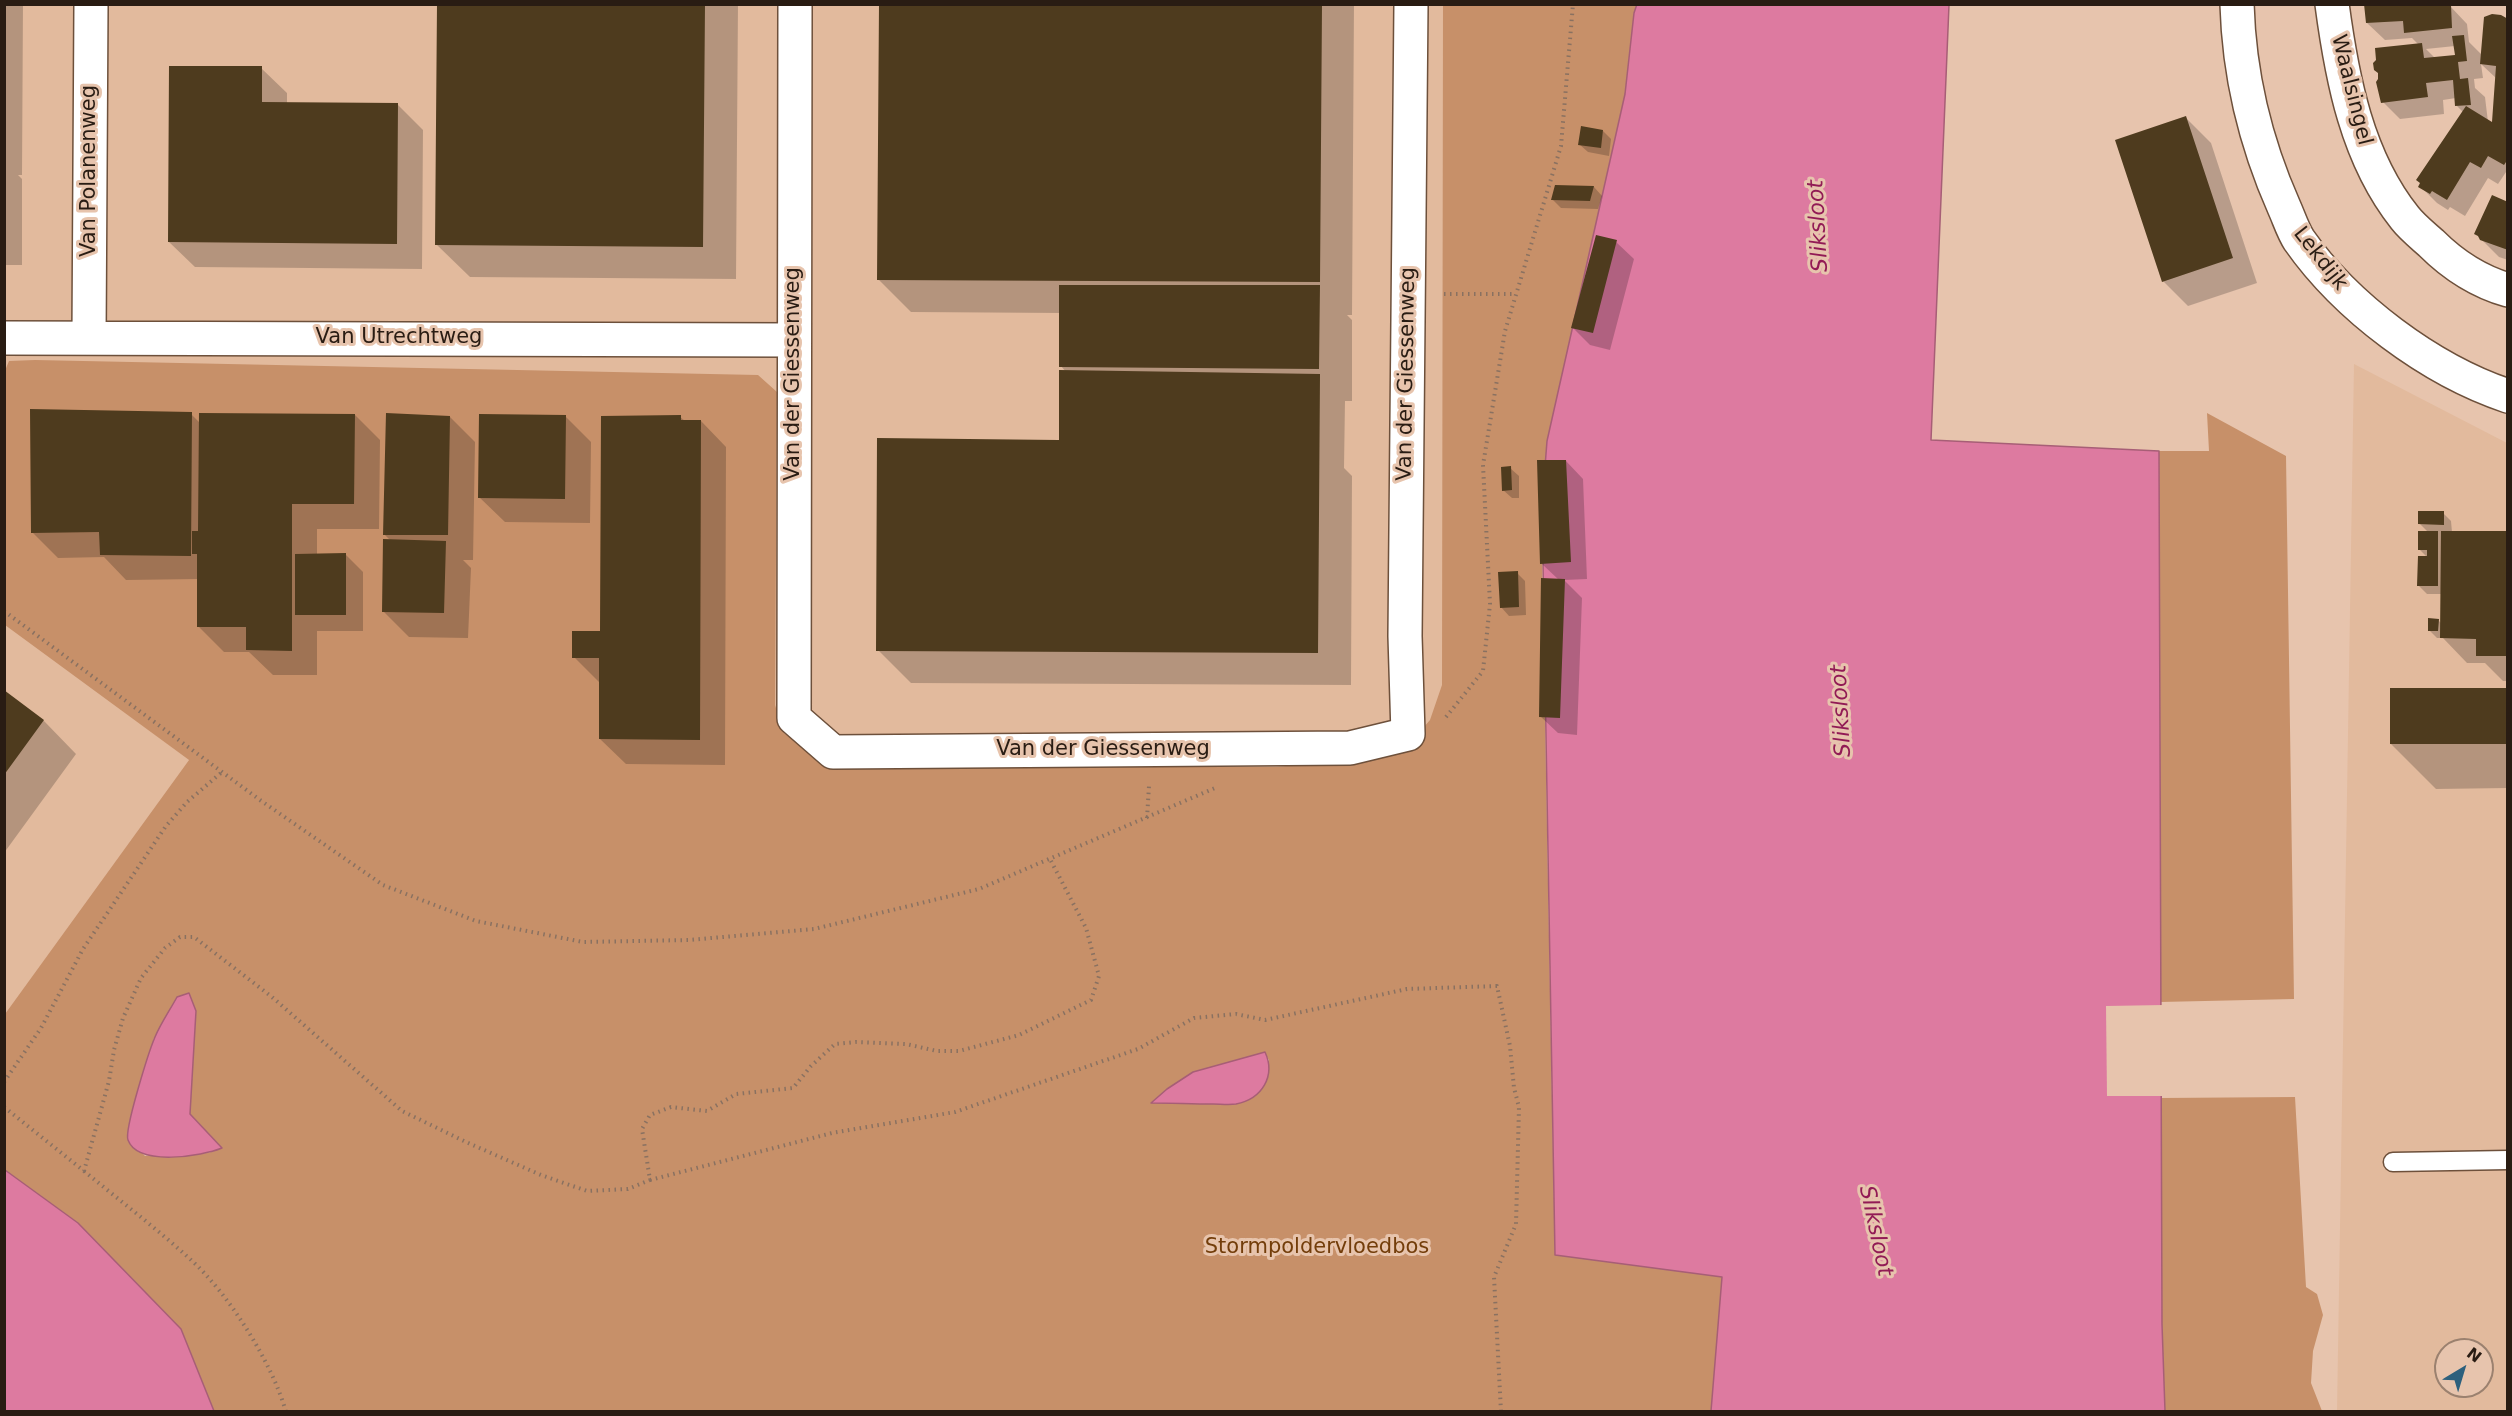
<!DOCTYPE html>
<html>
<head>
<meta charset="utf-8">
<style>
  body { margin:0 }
  #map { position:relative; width:2512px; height:1416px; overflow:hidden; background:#e7c4ad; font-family:"DejaVu Sans",sans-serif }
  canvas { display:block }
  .frame { position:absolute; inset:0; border:6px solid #291c13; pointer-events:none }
  .north { position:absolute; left:2434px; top:1338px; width:60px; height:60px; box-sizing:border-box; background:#e7c4ad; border:2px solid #9b816f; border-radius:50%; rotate:38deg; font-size:16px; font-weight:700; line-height:24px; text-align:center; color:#291c13 }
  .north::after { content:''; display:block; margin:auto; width:21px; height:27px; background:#2d607d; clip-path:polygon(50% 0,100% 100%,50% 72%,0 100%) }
</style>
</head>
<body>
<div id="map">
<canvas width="2512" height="1416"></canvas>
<div class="frame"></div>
<div class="north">N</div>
</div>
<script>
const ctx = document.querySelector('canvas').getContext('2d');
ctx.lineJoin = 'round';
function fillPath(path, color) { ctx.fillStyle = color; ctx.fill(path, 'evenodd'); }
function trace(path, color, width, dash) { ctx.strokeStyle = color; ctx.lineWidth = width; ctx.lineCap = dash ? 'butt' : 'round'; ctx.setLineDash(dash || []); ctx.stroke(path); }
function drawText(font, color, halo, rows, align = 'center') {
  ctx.font = font + ' "DejaVu Sans",sans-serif'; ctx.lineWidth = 6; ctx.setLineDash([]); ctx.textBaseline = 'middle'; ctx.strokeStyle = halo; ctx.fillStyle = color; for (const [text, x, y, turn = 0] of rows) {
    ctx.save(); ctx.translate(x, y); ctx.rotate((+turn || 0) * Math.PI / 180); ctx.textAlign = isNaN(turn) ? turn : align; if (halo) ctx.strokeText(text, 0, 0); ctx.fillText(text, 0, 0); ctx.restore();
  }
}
fillPath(new Path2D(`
  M4,5H1601L1582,841L1013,812L5,558Z
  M2354,364L2507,443L2508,1411L2337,1412ZM2446,1350H2482V1386H2446Z
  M5,622L189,760L5,1014Z`), '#e2ba9d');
fillPath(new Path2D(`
  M1443,5H1637L1634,13L1625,94L1547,441L1542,564L1555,1255L1723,1276L1711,1411H214L181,1329L78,1223L4,1170L5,1014L189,760L5,625L4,373L9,361L35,360L758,375L777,392L775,705L784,733L804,748L888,767H1276L1387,757L1411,742L1430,720L1442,685ZM196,1011L190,1114L222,1148L208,1153L145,1156L127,1137L154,1038ZM1264,1052L1269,1060L1255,1096L1237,1104L1152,1103Z
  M2207,413L2286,456L2294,999L2160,1002L2159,451H2209Z
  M2295,1097L2306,1287L2317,1294L2323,1315L2313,1351L2311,1383L2322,1411H2165L2162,1324L2161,1098Z`), '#c79069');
const water = new Path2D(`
  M1637,4L1949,5L1931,440L2159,451L2162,1324L2165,1411H1711L1722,1277L1555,1255L1542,505L1547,441L1625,94L1634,13Z
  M189,993L196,1011L190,1114L222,1148C202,1156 138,1167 128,1140C124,1130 149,1051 155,1037C161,1023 170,1010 177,997Z
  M1265,1052C1276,1076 1262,1099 1236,1104C1229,1105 1220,1104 1213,1104C1192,1104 1172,1103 1151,1103L1167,1089L1193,1072Z
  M5,1170L78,1223L181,1329L214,1411H5Z`);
fillPath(water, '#dd7aa0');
trace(water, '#a75e76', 1.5);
fillPath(new Path2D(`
  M2164,1005V1096H2107L2106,1006Z`), '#e7c4ad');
fillPath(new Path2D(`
  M4,4H23L22,175H18L22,179V265H4Z
  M188,4H264V5Z
  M439,4H738L736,279L470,277L437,245Z
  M881,4H1354L1352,315H1347L1352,320V401H1345L1344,468L1352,476L1351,685L911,683L878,650L1060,441L1066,372L1061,366V313L911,312L878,279Z
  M2366,4L2450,6L2467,24L2469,42L2482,55L2508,20V169L2498,184L2488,178L2465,216L2450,207L2448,210L2437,203L2420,186L2463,112L2457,106L2456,98L2443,100L2444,114L2400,119L2383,102L2419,45L2412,38L2385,40L2367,23ZM2455,46L2456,56L2435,58L2426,49ZM2481,64L2497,79L2493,125L2488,122L2485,97L2475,88L2474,79L2483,78Z
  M261,68L287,93V104H397L423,130L422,269L195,267L169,242Z
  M2186,118L2211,143L2257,283L2188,306L2163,281Z
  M1603,131L1611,139L1609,156L1588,152L1579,144Z
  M1556,187H1594L1602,196L1598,209L1561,208L1553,200Z
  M2508,203V260L2499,257L2476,234Z
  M1616,242L1634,259L1610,350L1590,345L1573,328Z
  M191,414L200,423L355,415L380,440L379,529H317V555H346L363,572V631H317V675H273L249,652H224L198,626L199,579L126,580L104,557L58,558L33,533Z
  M450,417L475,442L473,560H463L471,568L468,638L409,637L384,612L391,541L384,534Z
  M566,417L591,442L590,523L505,522L479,497Z
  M680,417L685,421H701L726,447L725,765L626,764L600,739L599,682L574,657L601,632Z
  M1566,461L1583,479L1587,579L1564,580L1582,598L1577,735L1558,733L1540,716L1559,580L1542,564Z
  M1510,468L1519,476V498H1512L1503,490Z
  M2443,513L2451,521L2452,532H2508V681H2503L2485,663H2467L2443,638H2437L2429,630L2438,620L2442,624V594H2427L2419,586L2427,557L2419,549L2428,532L2420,524Z
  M1517,573L1525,581L1526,615L1509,616L1501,607Z
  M2508,689V788L2436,789L2391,744Z
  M4,692L44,721L76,754L4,853Z`), '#0003');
fillPath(new Path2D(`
  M437,4H705L703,247L435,245Z
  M879,4H1322L1320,282L877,280Z
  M2364,4L2451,5L2452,28L2404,33L2403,21L2366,23Z
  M2492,14L2501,15L2508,19V159L2504,165L2488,156L2481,168L2470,162L2447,200L2432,191L2430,194L2418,187L2420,183L2416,180L2466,106L2492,122L2496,66L2480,64L2484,17Z
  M2464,35L2467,61L2458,62L2460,79L2468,78L2471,105L2455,106L2453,80L2426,83L2428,97L2381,103L2376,82L2378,79V73L2374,70L2373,63L2376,60L2375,48L2422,43L2424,58L2455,55L2452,36Z
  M169,66H262V102L398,103L397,244L168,242Z
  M2186,116L2233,258L2162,282L2115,140Z
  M1581,126L1603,130L1601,148L1578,145Z
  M1555,185L1594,186L1590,201L1551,200Z
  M2492,195L2508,202V250L2480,240L2478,236L2474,234Z
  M1596,235L1617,240L1593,333L1571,328Z
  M1059,285H1320L1319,369L1059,367Z
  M1059,370L1320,374L1318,653L876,651L877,438L1059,440Z
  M30,409L192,412L191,556L100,555L99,532L31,533Z
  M199,413L355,414L354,504H292V651L246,650V627H197V554H192V531H198Z
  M386,413L450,416L448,535H383Z
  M479,414L566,415L565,499L478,498Z
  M681,415V420H701L700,740L599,739V658H572V631H600L601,416Z
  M1537,460H1566L1571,562L1540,564Z
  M1511,466L1512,490L1502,491L1501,467Z
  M2418,511H2444V525L2418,524Z
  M2418,531H2438V586H2417L2418,556H2427V550H2418Z
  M2441,531H2508V656H2476V639L2440,638Z
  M383,539L446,541L444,613L382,612Z
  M346,553V615H295V554Z
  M1518,571L1519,607L1500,608L1498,572Z
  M1541,578L1565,579L1560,718L1539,717Z
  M2428,618L2439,619L2438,631H2428Z
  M2390,688H2508V744H2390Z
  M4,690L44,720L4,775Z`), '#4e3b1e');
const lane = new Path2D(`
  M2393,1162L2508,1160`);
const street = new Path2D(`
  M795,4L794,718L833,752L1350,748L1408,734L1405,636L1411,4
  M2332,4C2342,79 2357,158 2405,218C2412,227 2422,235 2431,243C2453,265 2477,281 2508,290
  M89,337L91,4
  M4,338L793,340`);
const secondary = new Path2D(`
  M2237,4C2239,74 2256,144 2284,207C2289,218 2293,231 2299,240C2346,307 2430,370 2508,396`);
trace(lane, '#6d503b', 21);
trace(street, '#6d503b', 36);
trace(secondary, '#6d503b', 36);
trace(new Path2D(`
  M1444,294H1516
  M4,611L260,800L383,885L476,921L583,942L689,940L814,929L979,889L1215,788
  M1446,717L1483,671L1490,604L1483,465L1505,331L1561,146L1573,4
  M1147,818L1149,786
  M4,1082L41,1028L83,949L166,826L187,802L222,772
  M4,1107L84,1171L109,1081L114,1050L123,1018L141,978L165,948L180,937H194L272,997L402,1111L466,1142L541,1175L587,1191L628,1189L650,1180L642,1129L650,1115L671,1107L707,1111L736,1094L793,1088L811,1066L835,1044L856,1042L906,1044L937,1051H959L1019,1035L1091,1000L1099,976L1086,928L1050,859
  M84,1171C119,1200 156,1228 190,1259C228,1293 272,1362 286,1412
  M650,1180L832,1133L955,1112L1138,1049L1194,1018L1236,1014L1265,1020L1407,989L1497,986L1510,1046L1514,1088L1519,1107L1516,1224L1494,1277L1501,1412`), '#897161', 4, [1.5, 4.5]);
trace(lane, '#fff', 18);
trace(street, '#fff', 33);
trace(secondary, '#fff', 33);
drawText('21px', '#291c13', '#e7c4ad', [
  ["Waalsingel",2351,90,76],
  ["Van Polanenweg",90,171,-90],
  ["Lekdijk",2320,259,52],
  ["Van Utrechtweg",399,338],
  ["Van der Giessenweg",794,374,-90],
  ["Van der Giessenweg",1407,374,-89],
  ["Van der Giessenweg",1103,750]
]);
drawText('21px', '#733d0a', '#e7c4ad', [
  ["Stormpoldervloedbos",1317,1248]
]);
drawText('italic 22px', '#921b55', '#e7c4ad', [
  ["Sliksloot",1819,226,-93],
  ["Sliksloot",1842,711,-93],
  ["Sliksloot",1875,1231,78]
]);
</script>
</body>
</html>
